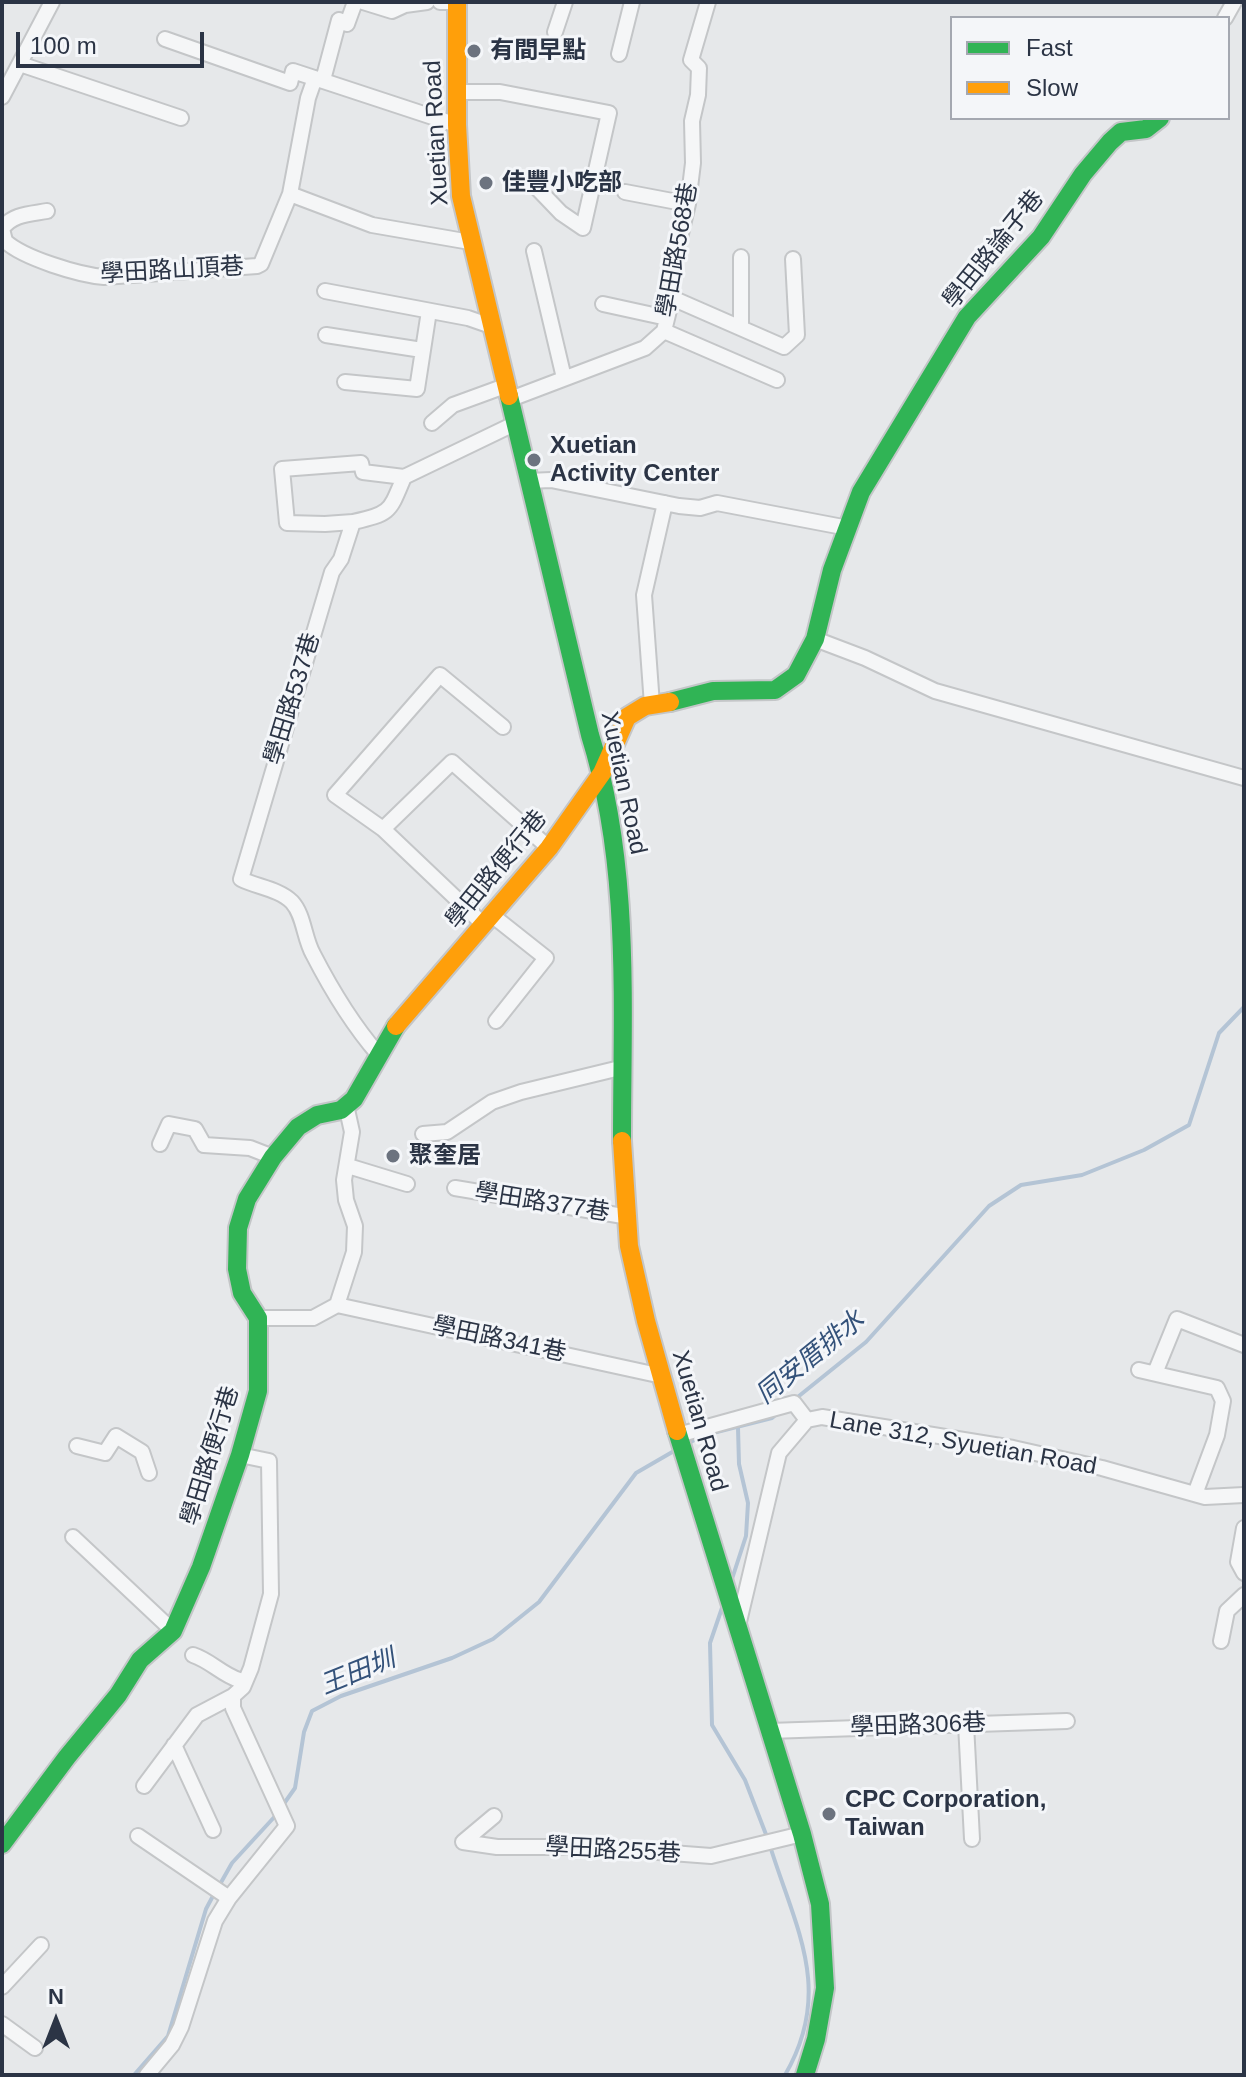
<!DOCTYPE html>
<html>
<head>
<meta charset="utf-8">
<style>
  body { margin:0 }
  #map { position:relative; width:1246px; height:2077px; overflow:hidden; background:#e6e8ea; font-family:Arial,sans-serif }
  canvas { display:block }
  .frame { position:absolute; inset:0; border:4px solid #2b3445; pointer-events:none }
  .legend { position:absolute; left:950px; top:16px; width:280px; height:104px; box-sizing:border-box; background:#f4f6f9; border:2px solid #a4a8b1; margin:0; padding:10px 14px; list-style:none; font-size:24px; color:#2b3445 }
  .legend li { display:flex; align-items:center; gap:16px; height:40px }
  .legend b { width:40px; border:2px solid #a4a8b1 }
  .north { position:absolute; left:16px; top:1981px; width:80px; height:80px; -webkit-text-stroke:6px #f4f6f9; paint-order:stroke; rotate:0deg; font-size:22px; font-weight:700; line-height:32px; text-align:center; color:#2b3445 }
  .north::after { content:''; display:block; margin:auto; width:28px; height:36px; background:#2b3445; clip-path:polygon(50% 0,100% 100%,50% 72%,0 100%) }
  .scale { position:absolute; left:16px; top:32px; width:188px; height:36px; box-sizing:border-box; border:4px solid #2b3445; border-top:0; padding-left:10px; font-size:24px; line-height:28px; white-space:nowrap; color:#2b3445; -webkit-text-stroke:6px #f4f6f9; paint-order:stroke }
</style>
</head>
<body>
<div id="map">
<canvas width="1246" height="2077"></canvas>
<div class="frame"></div>
<ul class="legend">
<li><b style="height:10px;background:#30b455"></b>Fast</li>
<li><b style="height:10px;background:#ff9f0a"></b>Slow</li>
</ul>
<div class="north">N</div>
<div class="scale">100 m</div>
</div>
<script>
const ctx = document.querySelector('canvas').getContext('2d');
ctx.lineJoin = 'round';
function trace(path, color, width, dash) { ctx.strokeStyle = color; ctx.lineWidth = width; ctx.lineCap = dash ? 'butt' : 'round'; ctx.setLineDash(dash || []); ctx.stroke(path); }
function drawText(font, color, halo, rows, align = 'center') {
  ctx.font = font + ' Arial,"Noto Sans TC",sans-serif'; ctx.lineWidth = 6; ctx.setLineDash([]); ctx.textBaseline = 'middle'; ctx.strokeStyle = halo; ctx.fillStyle = color; for (const [text, x, y, turn = 0] of rows) {
    ctx.save(); ctx.translate(x, y); ctx.rotate((+turn || 0) * Math.PI / 180); ctx.textAlign = isNaN(turn) ? turn : align; if (halo) ctx.strokeText(text, 0, 0); ctx.fillText(text, 0, 0); ctx.restore();
  }
}
trace(new Path2D(`
  M794,1400L866,1342L989,1206L1021,1185L1082,1175L1144,1150L1189,1125L1219,1033L1244,1007
  M689,1443L701,1436L772,1418L778,1413
  M731,1582L746,1536L748,1503L739,1464L738,1428
  M723,1605L710,1643L712,1725L745,1780L767,1837
  M283,1805L295,1788L304,1732L312,1711L341,1696L452,1658L493,1639L539,1602L636,1473L674,1451
  M770,1846C796,1929 834,1991 785,2075
  M219,1886L232,1863L278,1813
  M134,2075L168,2036L206,1909L214,1894`), '#b4c4d5', 4);
const street = new Path2D(`
  M363,2L392,11L405,5L427,2
  M440,2H457
  M1225,18L1234,2
  M555,32L565,2
  M165,39L290,83L293,71L457,125
  M619,54L632,2
  M20,64L181,118
  M323,80L339,20L347,24L355,2
  M458,92H500L609,113L583,228L561,213L536,187
  M2,97L52,2
  M625,192L688,204
  M290,194L372,225L470,242
  M47,211C30,214 12,214 2,229L5,241C23,258 79,275 104,277L257,266L261,264L290,194L308,98L315,78
  M534,251L564,378
  M741,257V328
  M325,291L468,318L491,326
  M672,298L784,347L797,335L793,259
  M603,304L667,318
  M664,331L777,380
  M326,335L422,350
  M345,382L417,389L429,311
  M508,400L645,348L664,331L672,298V272L688,204L693,163L692,121L698,95L699,68L691,60L708,2
  M432,423L453,405L505,386
  M528,481L551,480L679,506L700,508L717,503L848,528
  M353,522L325,524L287,523L282,469L361,463L363,472L404,477L514,424
  M815,639L865,658L935,691L1244,778
  M652,705L644,595L665,503
  M383,829L452,762L549,848
  M493,916L546,958L496,1021
  M484,925L383,829L335,795L440,675L503,727
  M378,1054C352,1024 331,989 313,954C304,938 304,915 292,902C279,889 257,887 241,879L332,572L341,559L353,522C391,513 389,513 404,477
  M423,1134L447,1132L492,1102L521,1092L624,1067
  M160,1144L169,1124L195,1129L204,1145L250,1148L273,1157
  M348,1166L407,1184
  M455,1188L629,1217
  M337,1305L354,1252L355,1226L346,1200L344,1180L352,1132L346,1105
  M258,1318H313L337,1305L662,1376
  M1139,1370L1217,1388L1223,1401L1217,1435L1195,1494
  M1155,1373L1177,1319L1244,1345
  M678,1435L794,1403L807,1420
  M77,1446L105,1453L116,1436L142,1452L149,1473
  M1244,1528L1238,1562L1244,1573
  M73,1537L173,1631
  M738,1626L779,1453L807,1420L822,1417L1013,1448L1102,1468L1205,1497L1244,1495
  M1221,1641L1227,1611L1244,1595
  M193,1655C211,1661 221,1674 239,1680L243,1687
  M966,1724L972,1839
  M769,1731L1067,1721
  M174,1745L213,1830
  M144,1786L197,1715L233,1696
  M494,1816L463,1842L497,1847H592L711,1856L802,1834
  M138,1836L229,1898
  M2,1987L41,1945
  M2,2024L35,2048
  M147,2075L172,2045L181,2027L215,1921L229,1898L287,1826L233,1708V1696L243,1687L251,1668L271,1594L269,1461L240,1455`);
const fast = new Path2D(`
  M509,396L590,735C631,866 622,1005 622,1141
  M670,702L713,691L775,690L796,675L815,639L832,570L861,492L967,317L1041,237L1083,174L1110,142L1121,132L1146,129L1160,118
  M677,1431L802,1834L820,1904L825,1988L816,2039L805,2075
  M2,1844L67,1757L118,1695L140,1660L173,1631L201,1567L240,1455L258,1391V1318L242,1293L237,1269L238,1228L247,1199L273,1157L298,1127L317,1115L341,1110L354,1099L396,1026`);
const slow = new Path2D(`
  M457,2V125L461,196L509,396
  M396,1026L549,848L602,773L627,717L645,706L670,702
  M622,1141L629,1246L646,1321L677,1431`);
trace(street, '#c4c6c8', 18);
trace(fast, '#c4c6c8', 22);
trace(slow, '#c4c6c8', 22);
trace(street, '#f5f6f7', 14);
trace(fast, '#30b455', 18);
trace(slow, '#ff9f0a', 18);
for (const [x, y, r, color] of [
  [474,51,8,"#6c737f"],
  [486,183,8,"#6c737f"],
  [534,460,8,"#6c737f"],
  [393,1156,8,"#6c737f"],
  [829,1814,8,"#6c737f"]
]) { const dot = new Path2D(); dot.arc(x, y, r, 0, 2 * Math.PI); ctx.fillStyle = color; ctx.fill(dot); trace(dot, '#f4f6f9', 3); }
drawText('bold 24px', '#2b3445', '#f4f6f9', [
  ["有間早點",490,51],
  ["佳豐小吃部",502,183],
  ["Xuetian",550,446],
  ["Activity Center",550,474],
  ["聚奎居",409,1156],
  ["CPC Corporation,",845,1800],
  ["Taiwan",845,1828]
], 'left');
drawText('24px', '#2b3445', '#f4f6f9', [
  ["Xuetian Road",437,133,-93],
  ["學田路568巷",678,250,-80],
  ["學田路論子巷",994,250,-51],
  ["學田路山頂巷",172,271,-3],
  ["學田路537巷",293,699,-73],
  ["Xuetian Road",623,783,78],
  ["學田路便行巷",497,870,-51],
  ["學田路377巷",542,1203,9],
  ["學田路341巷",499,1340,12],
  ["Xuetian Road",699,1421,74],
  ["Lane 312, Syuetian Road",963,1444,10],
  ["學田路便行巷",211,1456,-73],
  ["學田路306巷",918,1726,-2],
  ["學田路255巷",613,1851,3]
]);
drawText('italic 26px', '#34527a', '#f4f6f9', [
  ["同安厝排水",811,1358,-39],
  ["王田圳",358,1673,-22]
]);
</script>
</body>
</html>
